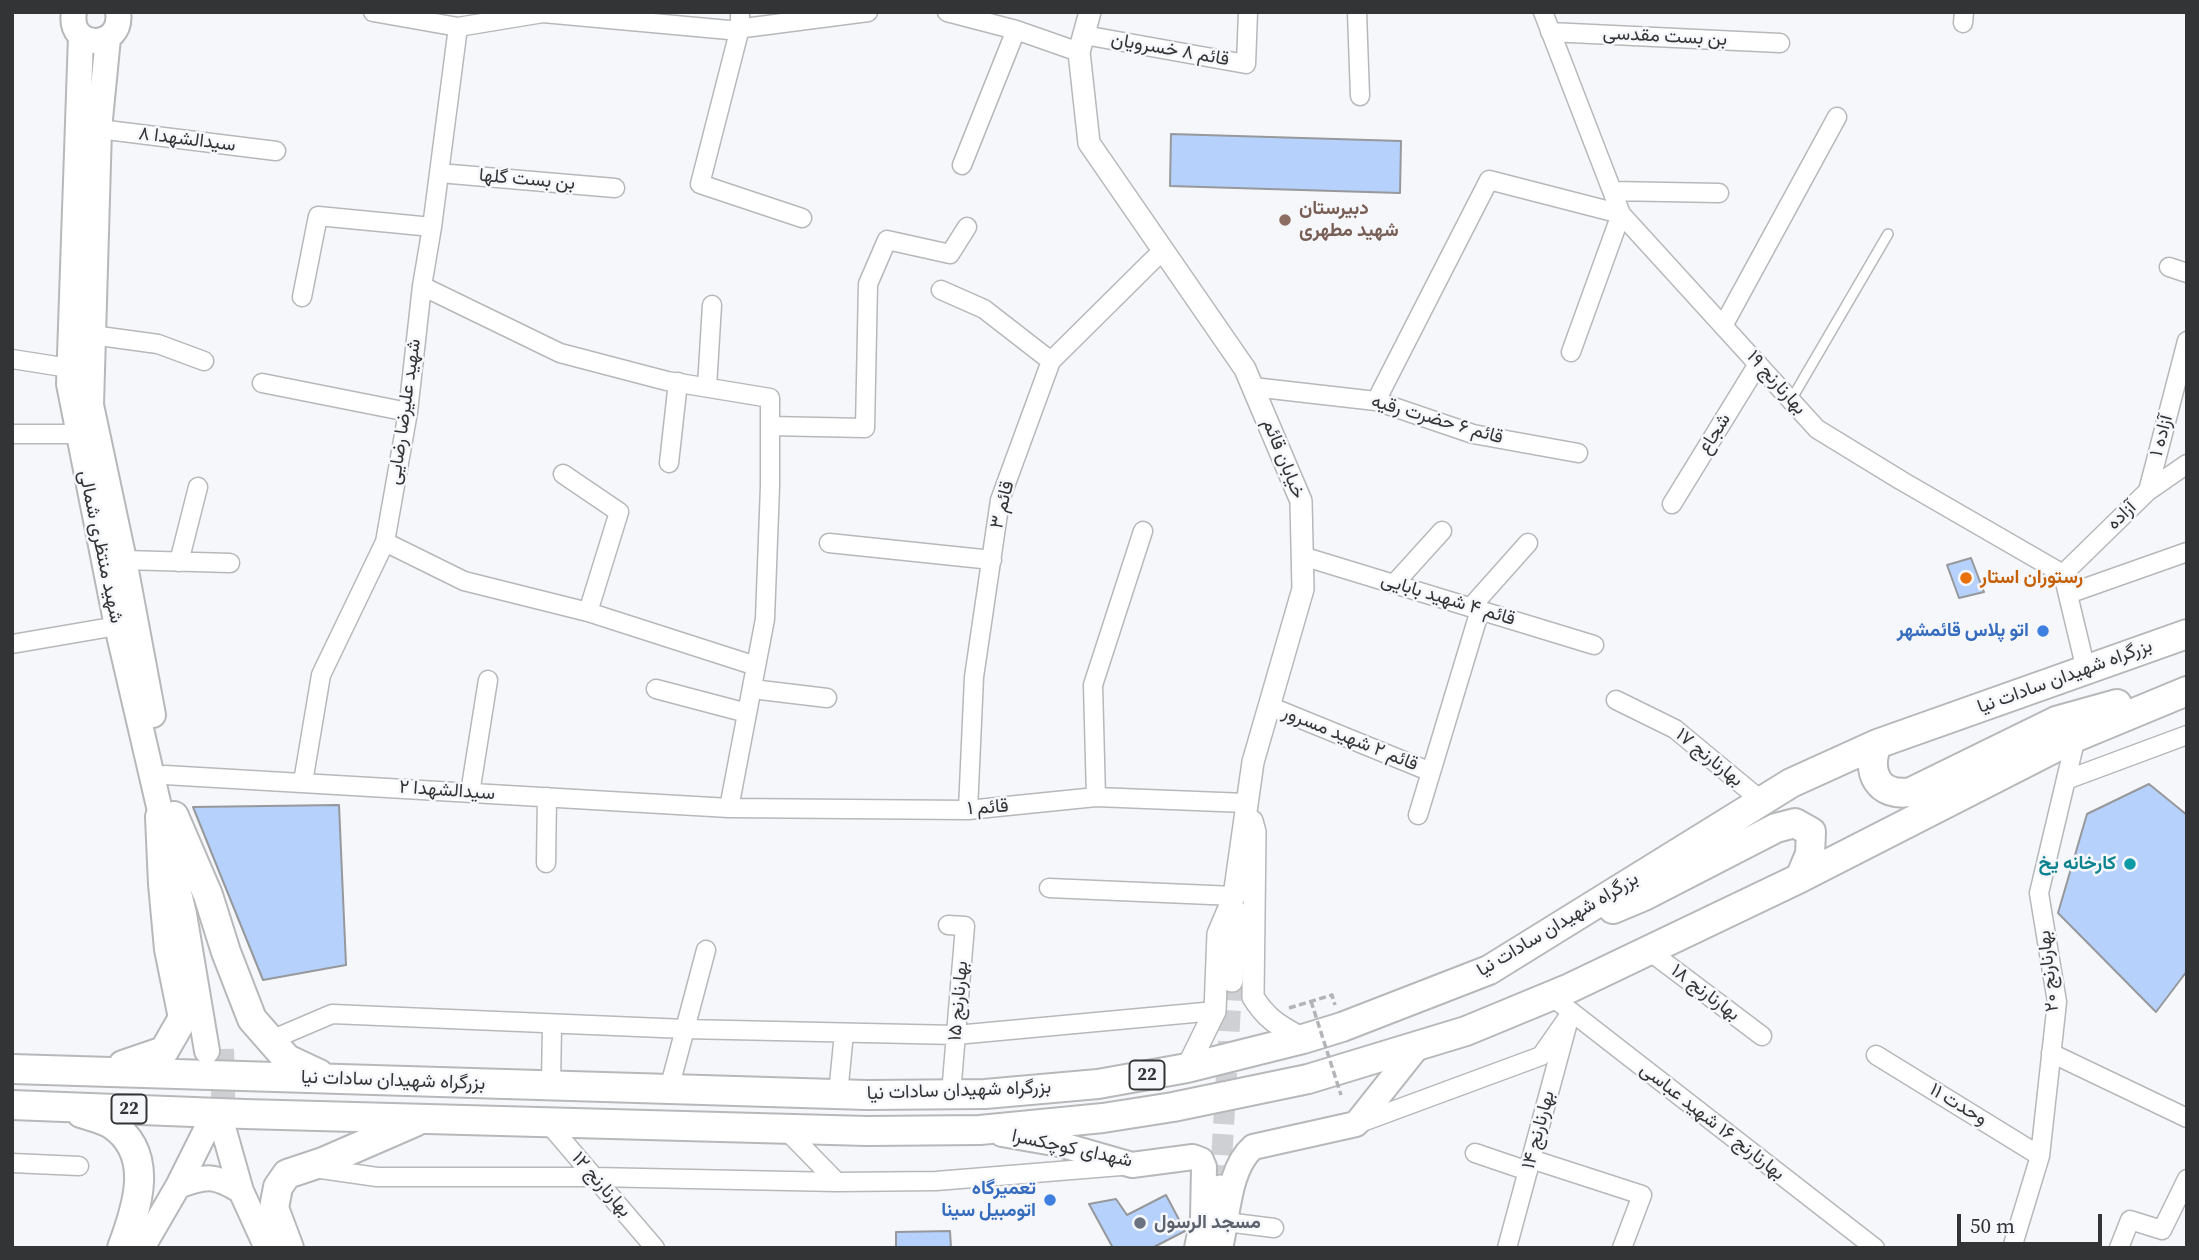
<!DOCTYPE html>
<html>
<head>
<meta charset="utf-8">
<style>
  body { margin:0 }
  #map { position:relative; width:2199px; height:1260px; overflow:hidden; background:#f6f7fa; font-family:"Source Serif 4",serif }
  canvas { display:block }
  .frame { position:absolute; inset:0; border:14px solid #333435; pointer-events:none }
  .scale { position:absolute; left:1957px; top:1214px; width:145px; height:32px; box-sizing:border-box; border:4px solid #333435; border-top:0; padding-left:9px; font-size:21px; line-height:24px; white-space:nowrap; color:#333435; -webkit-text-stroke:5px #f6f7fa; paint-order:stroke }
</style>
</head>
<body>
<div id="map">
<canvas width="2199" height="1260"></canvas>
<div class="frame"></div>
<div class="scale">50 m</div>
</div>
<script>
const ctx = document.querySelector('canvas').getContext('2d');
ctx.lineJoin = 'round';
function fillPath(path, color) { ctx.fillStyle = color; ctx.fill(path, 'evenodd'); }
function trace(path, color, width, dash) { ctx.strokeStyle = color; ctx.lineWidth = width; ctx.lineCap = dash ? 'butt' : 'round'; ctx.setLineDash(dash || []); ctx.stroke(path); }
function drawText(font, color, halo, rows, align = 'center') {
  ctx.font = font + ' "Source Serif 4",Vazirmatn,serif'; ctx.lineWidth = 5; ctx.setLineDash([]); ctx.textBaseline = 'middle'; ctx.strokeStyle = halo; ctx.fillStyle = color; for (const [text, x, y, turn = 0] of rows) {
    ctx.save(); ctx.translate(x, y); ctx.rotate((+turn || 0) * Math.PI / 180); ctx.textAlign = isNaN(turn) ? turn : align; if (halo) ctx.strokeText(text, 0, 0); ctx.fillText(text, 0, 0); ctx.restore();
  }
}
const building = new Path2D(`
  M1171,134L1401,141L1400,193L1170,186Z
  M1971,558L1984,592L1959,598L1947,565Z
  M2149,784L2187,815V971L2156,1012L2058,913L2087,814Z
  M339,805L346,965L263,980L193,807Z
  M1166,1195L1185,1231L1152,1248H1113L1089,1204L1116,1199L1127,1215Z
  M950,1231L951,1248H896V1232Z`);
fillPath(building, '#b6d2fc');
trace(building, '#96989b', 2);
trace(new Path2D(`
  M1220,1186L1232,981`), '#cfd0d3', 21, [21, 10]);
trace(new Path2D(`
  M222,1049L224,1131`), '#cfd0d3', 24, [24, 12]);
const service = new Path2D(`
  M1791,400L1888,234`);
const minor = new Path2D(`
  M373,12L458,27L543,13L729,30L868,12
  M740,12V28L700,184L802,218
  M947,12L1016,30L1079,52
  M1357,12L1360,96
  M1543,12L1621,214L1817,429L1902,481L2063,574L2086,670
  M1963,23L1964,12
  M1550,32L1780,43
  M1084,35L1246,64L1248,12
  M99,129L276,151
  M962,165L1016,30
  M439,173L615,188
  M1612,191L1719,193
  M2169,267L2187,273
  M422,286L560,353L667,381L770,398V486L765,619L729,808
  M941,290L984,309L1051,361
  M302,297L318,216L432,227
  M1723,326L1837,117
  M92,335L158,344L204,361
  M12,359L69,368
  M262,383L408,412
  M707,387L712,305
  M1253,387L1376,401L1473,434L1578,453
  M1376,401L1489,180L1621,214L1571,352
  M770,426L865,428L868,284L887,240L950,254L967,227
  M13,434H77
  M669,463L678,382
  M563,474L619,512L588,612
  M2148,491L2187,341
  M1672,504L1758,364
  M385,542L464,581L588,612L756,666
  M829,543L992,560
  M1302,556L1594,645
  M124,560L230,563
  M179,562L198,487
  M2063,574L2148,491L2187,464
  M1394,584L1442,531
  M2068,594L2187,552
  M1471,607L1528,543
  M12,644L117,626
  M656,689L747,713
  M752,689L827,698
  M1616,700L1675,729L1763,802
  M1269,706L1431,772
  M165,775L729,808L968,810L1096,797L1246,803
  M2066,780L2187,735
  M303,782L321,675L385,542L408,412L422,286L432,227L458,27
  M470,793L488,680
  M1096,797L1093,685L1143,531
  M968,810L974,677L1000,500L1051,361L1162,251
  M1418,815L1480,610
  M546,863L547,797
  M1049,888L1234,896
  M948,925L965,926L951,1094
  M1648,950L1762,1036
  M1551,996L1875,1248
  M271,1040L332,1014L685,1029L956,1035L1215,1011
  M2051,1053L2187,1118
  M1876,1055L2040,1156
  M551,1085L552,1024
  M669,1089L706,950
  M838,1094L844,1033
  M547,1122L655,1248
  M1357,1124L1541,1056L1571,1013
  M786,1130L837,1182
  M1475,1153L1528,1171
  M1531,1159L1642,1195L1622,1248
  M12,1163L79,1166
  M314,1168L377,1177H594L837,1182L936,1181L1121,1166
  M1226,1222L1274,1228
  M1507,1248L1567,1026
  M2012,1248L2040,1156L2057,1002L2039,893L2076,737
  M2119,1248L2130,1220L2162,1230L2187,1179`);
const tertiary = new Path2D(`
  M1090,12L1079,52L1089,143L1245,369L1301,501L1303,589L1253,762L1234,896L1218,934L1215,1011L1187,1068
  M1252,821L1255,832L1253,997C1267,1020 1280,1026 1303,1039
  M1232,981L1234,909
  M1203,1218L1220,1186`);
const secondary = new Path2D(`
  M74,12C67,51 124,50 118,12
  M81,36L69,384L117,626L184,914L207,1051
  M108,38L99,129L91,405L124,560L153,715
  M224,1131L241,1191L267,1248
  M1002,1134L1059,1144L1132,1165L1193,1157L1201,1160L1204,1167L1203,1219L1197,1248
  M178,1186C207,1175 215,1175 241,1191
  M142,1248L178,1186L206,1130
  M1220,1248C1228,1216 1228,1169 1253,1147L1356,1124L1418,1046`);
const trunk = new Path2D(`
  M1877,744C1866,773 1878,797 1911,792L2056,721L2117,704
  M174,816L208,895L226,952L252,1019L287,1059L319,1074
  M1613,909L1644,896L1776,828L1795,823L1811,832L1810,854L1800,878
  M123,1065L164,1051L183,1018L169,949L163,884L160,817
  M12,1069L867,1095L985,1094L1098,1084L1187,1068L1303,1039L1342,1027L1489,970L1791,783L1877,744L2187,634
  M12,1105L245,1114L867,1131L980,1130L1103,1118L1173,1107L1308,1079L1466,1031L1570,988L1800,878L2076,737L2187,691
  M81,1113C90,1116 103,1119 111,1124C156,1153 137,1208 122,1248
  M289,1248L274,1208L278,1187L287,1174L323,1162L415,1122`);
trace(service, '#b6b8ba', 12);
trace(minor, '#b6b8ba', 21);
trace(tertiary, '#b6b8ba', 24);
trace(secondary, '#b6b8ba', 28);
trace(trunk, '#b6b8ba', 32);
trace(new Path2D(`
  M1289,1008L1332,995L1335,1005`), '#b3b4b7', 3.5, [7, 3.5]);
trace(service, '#fff', 9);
trace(minor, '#fff', 18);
trace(tertiary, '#fff', 21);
trace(secondary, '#fff', 24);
trace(trunk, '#fff', 28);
trace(new Path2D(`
  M1311,1001L1341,1095`), '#b3b4b7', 3.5, [7, 3.5]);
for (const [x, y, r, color] of [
  [1285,220,7,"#8d6e63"],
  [1966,578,7,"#e8710a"],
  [2043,631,7,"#3f7fe0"],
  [2130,864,7,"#0f9aa8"],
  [1050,1200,7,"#3f7fe0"],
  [1140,1223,7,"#6b7280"]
]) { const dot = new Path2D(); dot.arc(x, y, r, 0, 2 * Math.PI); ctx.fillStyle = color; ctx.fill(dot); trace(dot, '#f6f7fa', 2.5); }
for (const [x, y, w] of [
  [1147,1075,35],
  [129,1109,35]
]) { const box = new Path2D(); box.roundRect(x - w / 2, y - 14.5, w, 29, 5); ctx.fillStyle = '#f6f7fa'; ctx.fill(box); trace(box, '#333435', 2); }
drawText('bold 18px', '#333435', null, [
  ["22",1147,1075],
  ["22",129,1109]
]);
drawText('19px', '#333435', '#f6f7fa', [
  ["بن بست مقدسی",1665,37,3],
  ["قائم ۸ خسرویان",1170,50,10],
  ["سیدالشهدا ۸",187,140,7],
  ["بن بست گلها",527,180,5],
  ["بهارنارنج ۱۹",1776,383,48],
  ["شهید علیرضا رضایی",405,412,-82],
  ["قائم ۶ حضرت رقیه",1437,420,16],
  ["شجاع",1715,434,-58],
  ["آزاده ۱",2162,436,-75],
  ["خیابان قائم",1283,459,68],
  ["قائم ۳",1003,505,-76],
  ["آزاده",2122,516,-44],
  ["شهید منتظری شمالی",100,547,78],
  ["قائم ۴ شهید بابایی",1448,600,17],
  ["بزرگراه شهیدان سادات نیا",2065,677,-20],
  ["قائم ۲ شهید مسرور",1350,739,22],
  ["بهارنارنج ۱۷",1709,758,39],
  ["سیدالشهدا ۲",447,791,4],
  ["قائم ۱",988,808,-4],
  ["بزرگراه شهیدان سادات نیا",1558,925,-31],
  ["بهارنارنج ۲۰",2049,971,-96],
  ["بهارنارنج ۱۸",1705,993,37],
  ["بهارنارنج ۱۵",959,1001,-85],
  ["بزرگراه شهیدان سادات نیا",393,1081,2],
  ["بزرگراه شهیدان سادات نیا",959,1091,-2],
  ["وحدت ۱۱",1958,1105,31],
  ["بهارنارنج ۱۶ شهید عباسی",1712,1122,38],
  ["بهارنارنج ۱۴",1539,1130,-75],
  ["شهدای کوچکسرا",1072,1149,12],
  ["بهارنارنج ۱۲",601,1185,49]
]);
drawText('bold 19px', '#785e54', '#f6f7fa', [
  ["دبیرستان",1299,209],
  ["شهید مطهری",1299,231]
], 'left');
drawText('bold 19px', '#c56008', '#f6f7fa', [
  ["رستوران استار",1980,578]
], 'left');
drawText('bold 19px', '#366cbe', '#f6f7fa', [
  ["اتو پلاس قائمشهر",2029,631],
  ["تعمیرگاه",1036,1189],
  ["اتومبیل سینا",1036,1211]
], 'right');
drawText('bold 19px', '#0d838f', '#f6f7fa', [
  ["کارخانه یخ",2116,864]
], 'right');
drawText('bold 19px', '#5b616d', '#f6f7fa', [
  ["مسجد الرسول",1154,1223]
], 'left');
</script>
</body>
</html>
